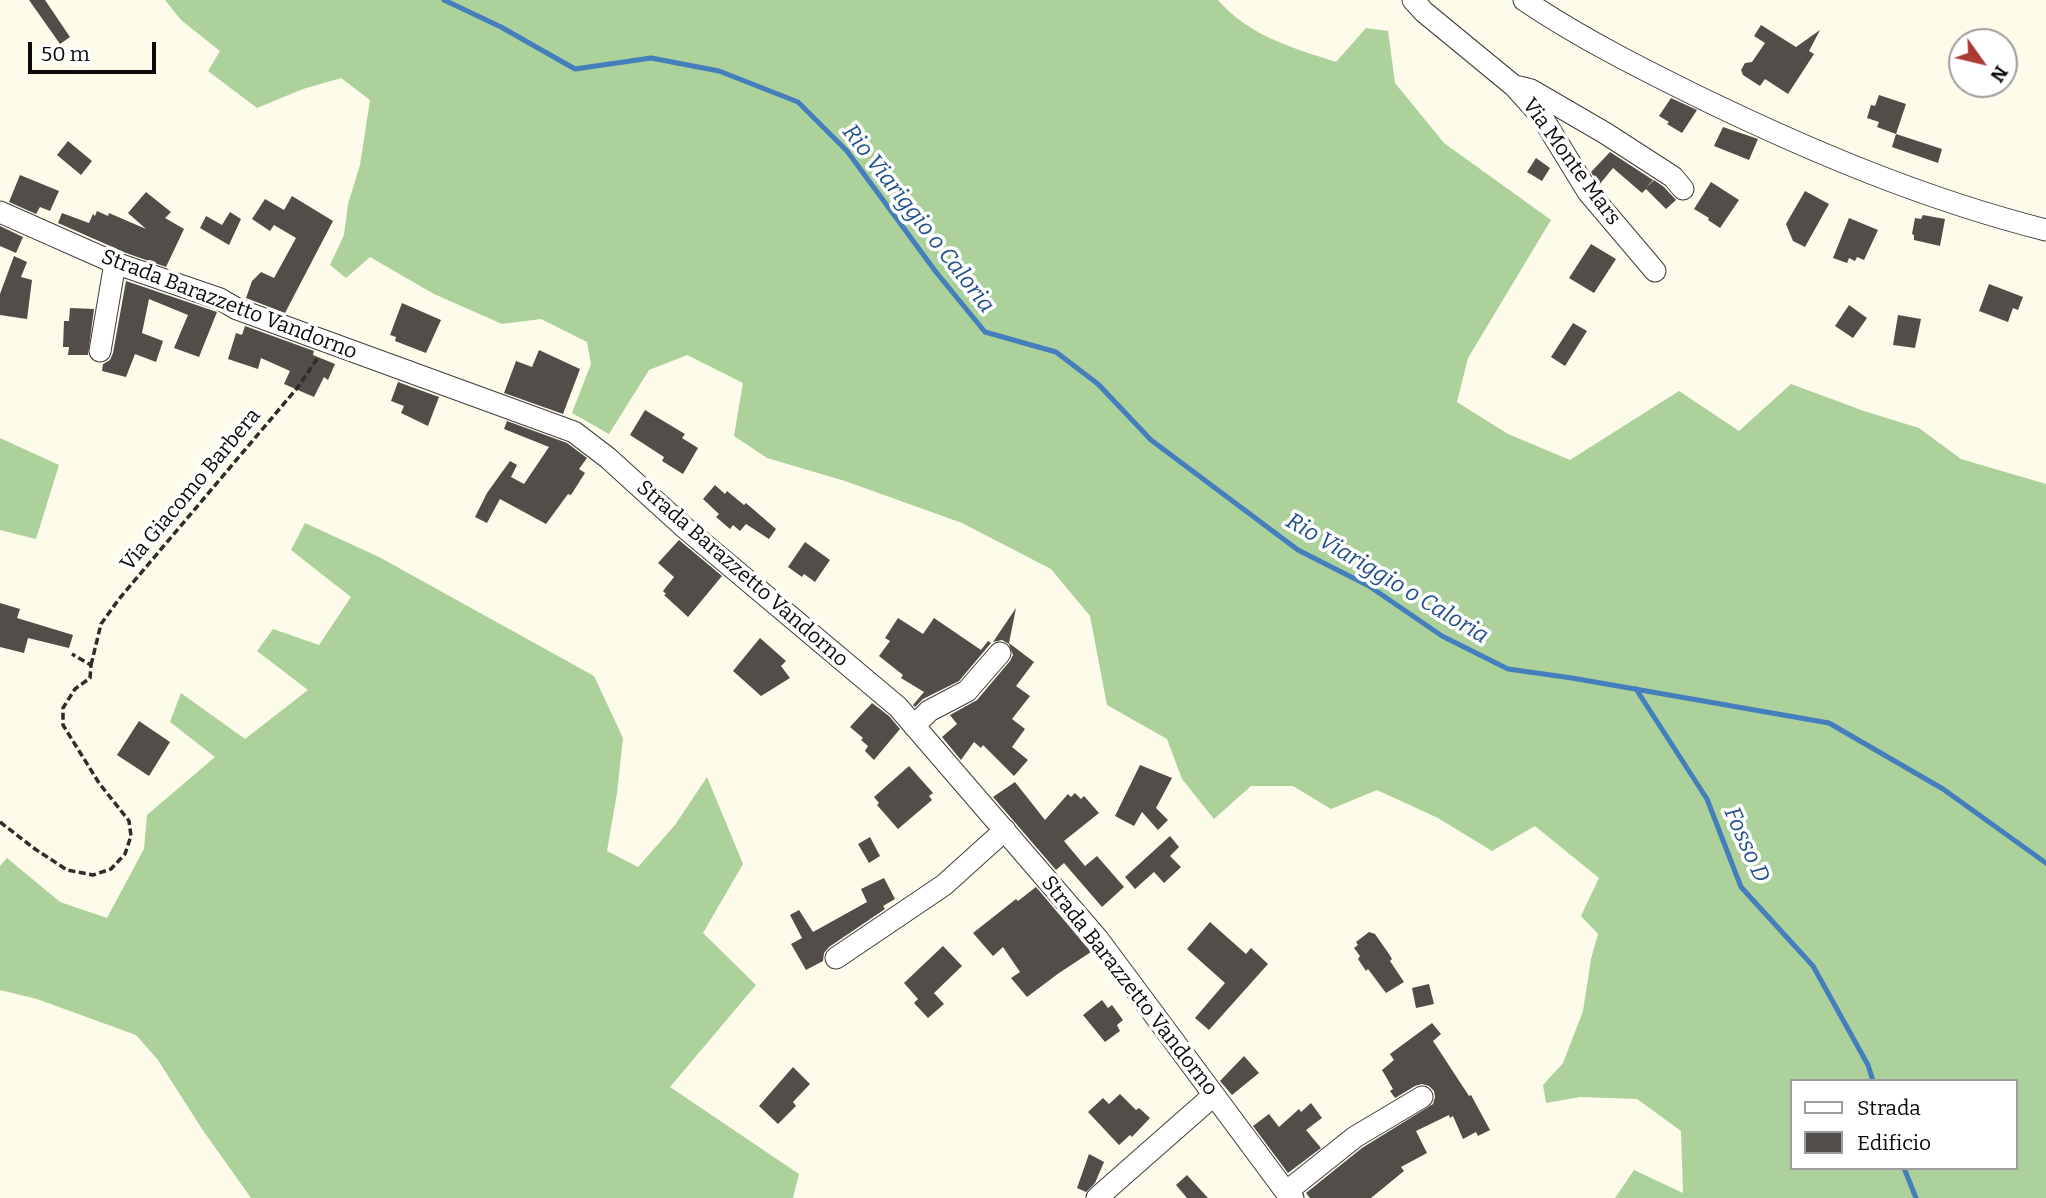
<!DOCTYPE html>
<html>
<head>
<meta charset="utf-8">
<style>
  body { margin:0 }
  #map { position:relative; width:2046px; height:1198px; overflow:hidden; background:#fdfbea; font-family:Bitter,serif }
  canvas { display:block }
  .legend { position:absolute; left:1790px; top:1079px; width:228px; height:91px; box-sizing:border-box; background:#fff; border:2px solid #9d9d9d; margin:0; padding:9px 12px; list-style:none; font-size:21px; color:#0b0b0b }
  .legend li { display:flex; align-items:center; gap:14px; height:35px }
  .legend b { width:35px; border:2px solid #9d9d9d }
  .north { position:absolute; left:1948px; top:28px; width:70px; height:70px; box-sizing:border-box; background:#fff; border:2px solid #9d9d9d; border-radius:50%; rotate:124deg; font-size:19px; font-weight:700; line-height:28px; text-align:center; color:#0b0b0b }
  .north::after { content:''; display:block; margin:auto; width:24px; height:32px; background:#aa3c33; clip-path:polygon(50% 0,100% 100%,50% 72%,0 100%) }
  .scale { position:absolute; left:28px; top:42px; width:128px; height:32px; box-sizing:border-box; border:4px solid #0b0b0b; border-top:0; padding-left:9px; font-size:21px; line-height:24px; white-space:nowrap; color:#0b0b0b; -webkit-text-stroke:5px #fff; paint-order:stroke }
</style>
</head>
<body>
<div id="map">
<canvas width="2046" height="1198"></canvas>
<ul class="legend">
<li><b style="height:9px;background:#fff"></b>Strada</li>
<li><b style="height:19px;background:#524d48"></b>Edificio</li>
</ul>
<div class="north">N</div>
<div class="scale">50 m</div>
</div>
<script>
const ctx = document.querySelector('canvas').getContext('2d');
ctx.lineJoin = 'round';
function fillPath(path, color) { ctx.fillStyle = color; ctx.fill(path, 'evenodd'); }
function trace(path, color, width, dash) { ctx.strokeStyle = color; ctx.lineWidth = width; ctx.lineCap = dash ? 'butt' : 'round'; ctx.setLineDash(dash || []); ctx.stroke(path); }
function drawText(font, color, halo, rows, align = 'center') {
  ctx.font = font + ' Bitter,serif'; ctx.lineWidth = 7; ctx.setLineDash([]); ctx.textBaseline = 'middle'; ctx.strokeStyle = halo; ctx.fillStyle = color; for (const [text, x, y, turn = 0] of rows) {
    ctx.save(); ctx.translate(x, y); ctx.rotate((+turn || 0) * Math.PI / 180); ctx.textAlign = isNaN(turn) ? turn : align; if (halo) ctx.strokeText(text, 0, 0); ctx.fillText(text, 0, 0); ctx.restore();
  }
}
fillPath(new Path2D(`
  M165,0H1218C1251,37 1291,47 1336,62L1366,28L1388,31L1395,83L1444,143L1551,220L1468,358L1457,402L1508,434L1570,460L1679,391L1739,431L1791,384L1864,411L1919,428L1961,459L2046,484V1198H1615L1634,1170L1683,1193L1681,1131L1637,1099L1580,1097L1546,1103L1543,1085L1563,1063L1583,1011L1591,959L1598,934L1581,916L1599,878L1535,826L1492,851L1438,818L1377,790L1331,809L1293,786H1251L1214,819L1182,779L1167,739L1107,705L1090,616L1051,569L962,523L845,481L767,458L734,436L743,383L687,355L649,370L609,434L572,413L591,364L587,342L541,319L502,324L434,294L370,257L346,278L330,265L344,235L348,204L360,165L370,100L341,78L303,89L257,108L208,71L220,51L181,20ZM1792,1081H2016V1168H1792Z
  M0,438L59,465L36,539L0,530Z
  M305,523L379,557L594,676L623,738L617,793L607,851L638,867L675,825L707,777L743,864L703,933L756,985L670,1087L799,1174L793,1198H251L202,1129L158,1060L136,1035L37,999L0,990V866L7,858L60,902L107,918L144,849L147,815L215,757L170,722L181,693L245,739L308,690L257,651L273,629L319,645L351,597L291,550Z`), '#acd19a');
trace(new Path2D(`
  M444,0L501,27L575,69L651,58L719,71L798,102L847,151L936,272L985,332L1056,352L1098,384L1151,440L1298,550L1369,586L1442,636L1508,669L1572,678L1829,723L1943,789L2046,863
  M1636,689L1707,799L1741,887L1813,966L1868,1065L1873,1081
  M1904,1168L1916,1198`), '#447ebd', 5);
fillPath(new Path2D(`
  M29,0H45L70,37L60,44Z
  M1761,25L1796,47L1820,30L1809,51L1814,54L1788,94L1765,79L1760,86L1743,75L1741,70L1745,63L1752,62L1765,43L1754,36Z
  M1879,95L1906,104L1896,134L1877,127L1879,122L1867,118L1871,105L1875,106Z
  M1671,98L1697,110L1682,133L1667,124L1669,122L1659,116Z
  M1723,127L1758,139L1749,160L1714,146Z
  M1896,134L1942,149L1938,163L1892,147Z
  M68,141L92,161L81,175L57,155Z
  M1610,152L1653,180L1646,188L1654,180L1664,187L1676,200L1666,209L1646,189L1642,193L1613,168L1599,185L1591,172Z
  M1536,158L1550,168L1542,181L1527,172Z
  M20,175L59,191L50,211L40,207L36,214L9,202Z
  M1711,182L1739,200L1720,228L1708,220L1709,218L1694,209Z
  M1805,191L1829,204L1805,247L1793,241L1786,224Z
  M146,192L171,212L165,218L184,229L166,267L126,253L58,223L62,213L89,223L93,214L95,216L97,211L108,216L109,213L146,229L128,213Z
  M292,196L333,221L285,313L246,298L252,281L261,272L274,278L296,238L274,225L270,231L252,219L265,199L284,210Z
  M230,212L241,219L229,245L200,228L206,216L222,225Z
  M1923,215L1945,219L1940,246L1914,240V235L1912,234L1915,218L1921,219Z
  M1849,218L1878,230L1864,260L1857,257L1855,261L1849,258L1847,263L1833,258Z
  M0,226L23,237L16,253L0,246Z
  M1591,244L1616,259L1594,293L1569,278Z
  M14,256L27,262L21,277L32,280L27,319L0,315V294Z
  M126,281L217,312L199,357L174,348L188,315L149,299L142,333L163,341L156,362L135,354L126,377L102,371L103,364L110,360L113,353Z
  M1989,284L2023,297L2018,310L2013,308L2008,322L1979,311Z
  M402,303L441,320L426,353L395,341L396,337L390,335Z
  M1849,305L1867,318L1853,338L1835,326Z
  M70,308L94,309L88,355H68L69,347H63L64,321H69Z
  M1898,315L1921,319L1915,348L1893,345Z
  M1573,323L1587,331L1565,366L1551,357Z
  M245,326L314,351L313,355L335,364L328,380L324,377L314,397L284,384L290,371L261,358L258,369L228,359L236,333L242,335Z
  M539,350L580,369L563,414L504,393L516,361L532,367Z
  M398,382L439,397L428,426L401,413L404,406L391,401Z
  M645,410L685,434L682,438L698,448L683,474L662,461L664,457L630,435Z
  M507,421L567,443L587,458L579,469L585,473L571,495L568,494L546,524L500,499L487,523L475,517L487,493L510,461L517,465L511,477L524,484L549,447L504,429Z
  M715,485L725,494L727,491L744,505L746,503L776,529L769,539L746,524L740,531L733,525L730,529L716,517L719,514L703,499Z
  M679,540L722,576L688,617L664,595L666,594L663,591L674,577L658,563Z
  M805,542L830,560L815,582L804,574L802,577L788,567Z
  M0,603L20,609L17,618L73,635L69,648L28,638L24,653L0,647Z
  M1016,608L1009,643L1034,662L1016,686L1030,696L1012,719L1025,729L1012,747L1028,760L1014,776L983,745L981,748L974,742L961,760L942,737L957,724L950,715L977,700L1010,661L1013,655L1009,644L1002,640L993,642Z
  M898,618L923,634L934,618L981,650L988,641L991,643L959,681L923,699L915,707L913,705L924,692L901,678L903,675L879,656L890,641L885,638Z
  M760,638L786,661L781,666L790,678L761,696L733,671Z
  M872,703L889,716L900,729L874,760L865,751L868,746L861,740L863,738L850,727Z
  M139,721L170,742L149,776L117,755Z
  M1140,765L1172,778L1156,808L1168,820L1158,830L1142,812L1134,826L1115,816Z
  M909,766L933,793L929,796L932,800L898,829L877,805L879,803L874,797Z
  M1015,782L1045,820L1068,794L1071,797L1075,793L1081,799L1084,796L1099,813L1064,841L1085,866L1097,856L1124,887L1102,907L1064,863L1056,870L993,797Z
  M1170,836L1179,847L1170,856L1181,867L1164,883L1154,872L1135,889L1125,877Z
  M870,837L880,856L869,863L858,844Z
  M884,878L895,899L883,906L885,909L829,947L824,953L823,961L806,970L791,944L802,938L790,915L799,910L813,932L867,902L861,889Z
  M1036,887L1091,952L1059,973L1027,997L1011,978L1020,972L1003,947L993,956L973,933L1016,899L1018,901Z
  M1210,922L1246,954L1251,948L1268,964L1209,1030L1195,1018L1225,983L1187,949Z
  M1369,932L1375,934L1389,954L1392,959L1390,961L1404,982L1386,993L1368,969L1366,971L1358,959L1360,956L1354,948L1358,945L1356,942Z
  M943,946L962,966L934,993L944,1004L928,1018L914,1003L918,999L904,983Z
  M1429,984L1434,1004L1416,1008L1412,988Z
  M1102,1000L1108,1008L1112,1005L1123,1020L1117,1025L1120,1031L1105,1042L1083,1015Z
  M1432,1023L1441,1034L1433,1041L1469,1096L1471,1095L1490,1130L1478,1136L1476,1132L1463,1139L1453,1116L1450,1118L1449,1115L1416,1131L1427,1153L1401,1167L1404,1171L1371,1198H1310L1306,1193L1362,1148L1433,1104L1435,1097L1434,1091L1429,1086L1422,1084L1415,1086L1395,1098L1390,1091L1393,1089L1382,1070L1394,1060L1390,1054Z
  M1244,1056L1259,1073L1232,1095L1220,1081Z
  M793,1067L810,1084L793,1102L796,1106L778,1124L759,1106Z
  M1120,1094L1136,1110L1139,1108L1150,1118L1132,1137L1130,1135L1119,1145L1088,1112L1103,1098L1109,1104Z
  M1311,1103L1322,1118L1306,1130L1321,1148L1288,1173L1253,1126L1269,1114L1279,1127L1299,1109L1301,1112Z
  M1089,1154L1104,1162L1095,1183L1086,1192L1077,1188Z
  M1187,1175L1208,1198H1187L1176,1185Z`), '#524d48');
const street = new Path2D(`
  M1413,0L1424,12L1514,86L1542,117L1588,192L1655,271
  M1524,0C1580,38 1644,70 1705,100C1815,153 1927,200 2046,230
  M1519,87L1531,90L1605,133L1673,177L1683,189
  M0,212L115,263L220,299L237,309L574,432L608,458L685,528L898,707L1098,939L1286,1192L1293,1198
  M100,351L115,263
  M914,726L929,711L967,691L1000,653
  M836,958L944,885L1005,830
  M1286,1192L1355,1137L1422,1097
  M1097,1198L1214,1095`);
trace(street, '#3e3e3e', 23);
trace(new Path2D(`
  M91,665L101,624L119,599L298,387L317,359
  M0,822L35,849L67,870L93,875L111,869L125,854L131,836L129,821L99,783L63,725V708L75,689L90,678L91,665L72,654`), '#2d2d2d', 3.5, [7, 3.5]);
trace(street, '#fff', 21);
drawText('21px', '#0b0b0b', '#fff', [
  ["Via Monte Mars",1571,162,54],
  ["Strada Barazzetto Vandorno",229,305,21],
  ["Via Giacomo Barbera",191,490,-50],
  ["Strada Barazzetto Vandorno",742,574,41],
  ["Strada Barazzetto Vandorno",1129,986,52]
]);
drawText('italic 23px', '#23518d', '#fff', [
  ["Rio Viariggio o Caloria",918,219,52],
  ["Rio Viariggio o Caloria",1387,579,31],
  ["Fosso D",1746,845,66]
]);
</script>
</body>
</html>
